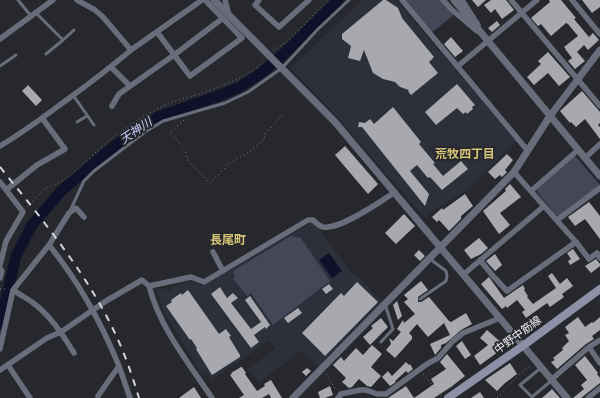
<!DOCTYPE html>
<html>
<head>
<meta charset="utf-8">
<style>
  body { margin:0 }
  canvas { display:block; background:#27282d }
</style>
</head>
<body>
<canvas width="600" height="398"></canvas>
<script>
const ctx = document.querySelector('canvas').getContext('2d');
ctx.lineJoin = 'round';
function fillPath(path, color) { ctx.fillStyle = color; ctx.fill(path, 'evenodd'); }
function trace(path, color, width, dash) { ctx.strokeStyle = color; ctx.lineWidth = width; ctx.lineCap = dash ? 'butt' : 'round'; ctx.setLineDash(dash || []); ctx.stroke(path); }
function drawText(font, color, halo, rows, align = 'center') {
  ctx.font = font + ' "Public Sans","Noto Sans JP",sans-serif'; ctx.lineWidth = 4; ctx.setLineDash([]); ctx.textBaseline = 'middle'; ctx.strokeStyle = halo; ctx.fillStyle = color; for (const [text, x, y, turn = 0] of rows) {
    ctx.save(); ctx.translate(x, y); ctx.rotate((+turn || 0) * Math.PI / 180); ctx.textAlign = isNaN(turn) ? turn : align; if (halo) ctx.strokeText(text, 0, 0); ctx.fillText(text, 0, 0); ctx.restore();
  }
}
fillPath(new Path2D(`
  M362,0H396L516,141L466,191L451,200L438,207L425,218L331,110L291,68Z
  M310,223L316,225L353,275L356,274L382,302L318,367L301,350L259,383L248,369L275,349L268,341L212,380L207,374L203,376L165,314L156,289L164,288L168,291L179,283L192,281L202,286Z`), '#2d2f3a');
fillPath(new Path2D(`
  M405,0H441L454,15L432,32Z
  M575,156L600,185L558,216L556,215L537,192V189Z
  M291,236L301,238L330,281L273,325L251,293L247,296L233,279L235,277L233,271Z`), '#434758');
fillPath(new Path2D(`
  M329,253L342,271L332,278L319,260Z`), '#0f112a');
trace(new Path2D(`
  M0,324L16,256L32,225L62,190L117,144L158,117L221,95L240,87L264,71L287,51L338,0`), '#0f112a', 11);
fillPath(new Path2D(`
  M383,0H386L398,8L402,18L434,57L429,62L438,73L411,95L408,91L409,90L400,87L395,82L383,79L373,73L364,50L360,61L348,58L351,46L342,39V34Z
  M472,0H486L478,7Z
  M491,0H506L514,10L502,19L495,9L491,13L484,5Z
  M549,0H561L576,18L574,19L589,37L593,33L599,40L588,50L584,45L577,52L585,61L575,69L568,61L572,58L565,49H566L564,47L578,36L568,24L566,23L551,36L541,24L538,26L531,18L550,2Z
  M582,0H600V7L592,13Z
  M497,21L500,25L492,32L488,28Z
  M451,37L463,51L455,57L444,44Z
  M548,52L570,77L559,86L548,73L534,85L527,77L541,64L538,61Z
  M457,84L475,105L472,107L473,109L467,114L466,112L463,114L457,108L436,125L425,112Z
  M28,85L42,100L36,106L22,91Z
  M582,91L600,112V123L598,125L600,127V139L585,119L576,127L571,122L570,123L560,111Z
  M393,107L421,142L419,144L435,163L433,164L443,176L461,161L468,169L442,190L430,177L428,178L417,165L410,171L429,194L425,206L362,127H358L359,122L365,123L370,119L374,124Z
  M345,146L378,184L368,194L335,155Z
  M507,154L513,160L505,170L507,172L502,177L500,175L495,179L488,172Z
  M510,184L521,197L500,213L510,225L499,234L483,211L506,191L505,189Z
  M465,194L473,206L461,216V219L449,231L439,220L437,222L432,217L442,208L443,210Z
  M589,202L600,216V239L585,219L575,226L568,217Z
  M404,214L415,226L396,244L385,233Z
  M479,238L488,248L481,254L471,259L464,250Z
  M573,249L580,259L570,265L568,261L571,259L567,253Z
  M419,250L425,256L420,261L414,255Z
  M495,254L502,265L495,271L486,261Z
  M596,259L600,264V266L591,273L585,266Z
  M552,273L560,284L567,278L573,286L562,294L564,297L550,307L547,303L526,318L522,312L525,310L517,300L507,308L506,306L502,309L481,284L489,277L504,298L523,285L525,289L524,290L528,296L527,297L533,304L556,288L548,276Z
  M421,281L428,290L418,297V302H421L429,297L449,321L451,322L466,313L472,324L461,330L446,343L441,345V348L435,355L430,344L450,335L444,323L428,337L417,324L409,333L412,336V339L395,358L386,350L391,344L389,338L393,341L401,332L397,329L403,320L404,323L415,314L404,302L408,299L404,295Z
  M357,282L378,302L325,356L302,333L341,293L344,296Z
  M329,284L333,289L326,294L322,289Z
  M220,287L227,298L233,293L238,298L231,303L251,329L261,322L245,300L250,296L270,325L266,329L265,327L254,335L259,342L251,348L211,294Z
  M188,290L219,334L226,329L231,336L229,337L240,355V357L212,375L196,349L197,348L191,339L190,340L166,306L172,302L171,300L181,293L182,295Z
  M397,301L402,316L398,320L393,305Z
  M298,308L302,313L288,323L284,318Z
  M578,317L585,327L592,322L593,323L600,317V330L592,336L594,339L586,344L557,369L551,362L555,360L553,358L563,350L562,348L569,341L565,335L569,333L565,327Z
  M381,318L388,327L370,345L363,337L373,328L371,326Z
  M487,330L504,345L498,352L480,365L474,356L488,345L480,338Z
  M462,341L471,355L465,359L456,346Z
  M372,345L382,354L371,367L381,376L371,387L367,386L359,379L352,387L349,388L342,382L346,378L333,365L341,357L344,361L356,348L363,355Z
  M447,354L465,376L451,387L434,398H388L406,386L414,398L434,384L431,379L446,369L440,362Z
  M585,356L598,373L597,374L600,378V383L581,398H573L584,389L581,385L587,380L575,365Z
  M406,362L409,365L410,364L413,369L408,373L406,371L395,381L396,382L390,386L382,377L388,371L392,376Z
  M510,363L517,374L505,383L497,391L485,380Z
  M241,367H242L246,373L245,374L257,391L265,386L264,384L271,380L282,398H271L269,394L262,398H239L244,395L230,375L232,374L231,373Z
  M307,368L311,371L306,376L302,372Z
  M330,386L333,395L325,398H320L318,392Z
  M194,387L201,398H179Z
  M552,389L560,398H542L551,390Z
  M480,392L484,398H471Z`), '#a7a9af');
trace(new Path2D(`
  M273,50C292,41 312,15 328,0
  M184,120L170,132L185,150L189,162L210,183L230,163L246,154L264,140L265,134L283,115
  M27,207L37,196L45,189L68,178L108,141L142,117L169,103L203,93L238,79L254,70L264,60
  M0,289H6
  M326,374L336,390
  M423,374L441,396
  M497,398L517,377L530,366`), '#7b7c80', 1, [1, 3]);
trace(new Path2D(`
  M18,0L31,16
  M36,13L63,40L74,30
  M46,54L63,40
  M0,66L16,55
  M73,95L94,125
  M77,122L87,116
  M70,211L84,181L94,171L145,132L163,121L225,103L248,92L282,68L318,29L349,0
  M420,299L446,281L447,277L446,271L430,259
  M381,342L393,329L385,304
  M542,367L520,385L532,397L551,381`), '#696c7a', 3);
trace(new Path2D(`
  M77,0L95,10L103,17L131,50L202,0
  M225,0L229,15
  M259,0L255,5L279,27L309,0
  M402,0L528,151
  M443,0L451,9L477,31
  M462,0L478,25
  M511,0L600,106
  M572,0L600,34
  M157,32L190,76L242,38L205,0
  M0,39L53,0
  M458,66L537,0
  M111,67L130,86
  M112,106L119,94L174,55L223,18
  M0,146C24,132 46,115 68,99C90,83 111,67 131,50
  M585,158L600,144
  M0,182L23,212L6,241L0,265
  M6,190L37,165L65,149L42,118
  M531,191L578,150
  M544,206L576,242L589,259L597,253L600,258
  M557,220L600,188
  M49,245C79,282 101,322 119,366
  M213,252L223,271
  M480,260L493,276L507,291L576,242
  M0,268L2,271L0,278
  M464,274L544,206L514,172
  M149,286C160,328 188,362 212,398
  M13,290L49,245L69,213L76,208L84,217
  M589,347L600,363
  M0,349L13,290C19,294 26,298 32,302C50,315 63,335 74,353
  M8,365L30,398
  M0,370L47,338L61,332L106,301L142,280L149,286L191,277L204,282L308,220H313C316,223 319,226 323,227C340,230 380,202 395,192
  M552,379L589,347L600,340
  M98,396L119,366L130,398
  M338,398L341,394L360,390H366L377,394H386L427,364L438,358L453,341L463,333L500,318
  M588,398L600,388`), '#696c7a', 5.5);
trace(new Path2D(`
  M214,0L335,122L567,398
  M454,0L600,176
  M293,398L514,172L550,116L600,50`), '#696c7a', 7);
trace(new Path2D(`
  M448,398L524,345L600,289`), '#8d91a8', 8);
trace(new Path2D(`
  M0,167C41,218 85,271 113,329C124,351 132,375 139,398`), '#d3d4d8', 2, [7, 7]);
drawText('11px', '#eff0f3', '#27282d', [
  ["中野中筋線",518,335,-36]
]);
drawText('italic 12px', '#c7cffc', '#27282d', [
  ["天神川",136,131,-34]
]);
drawText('bold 12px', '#d5c476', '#27282d', [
  ["荒牧四丁目",465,154],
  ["長尾町",228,240]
]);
</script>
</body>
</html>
